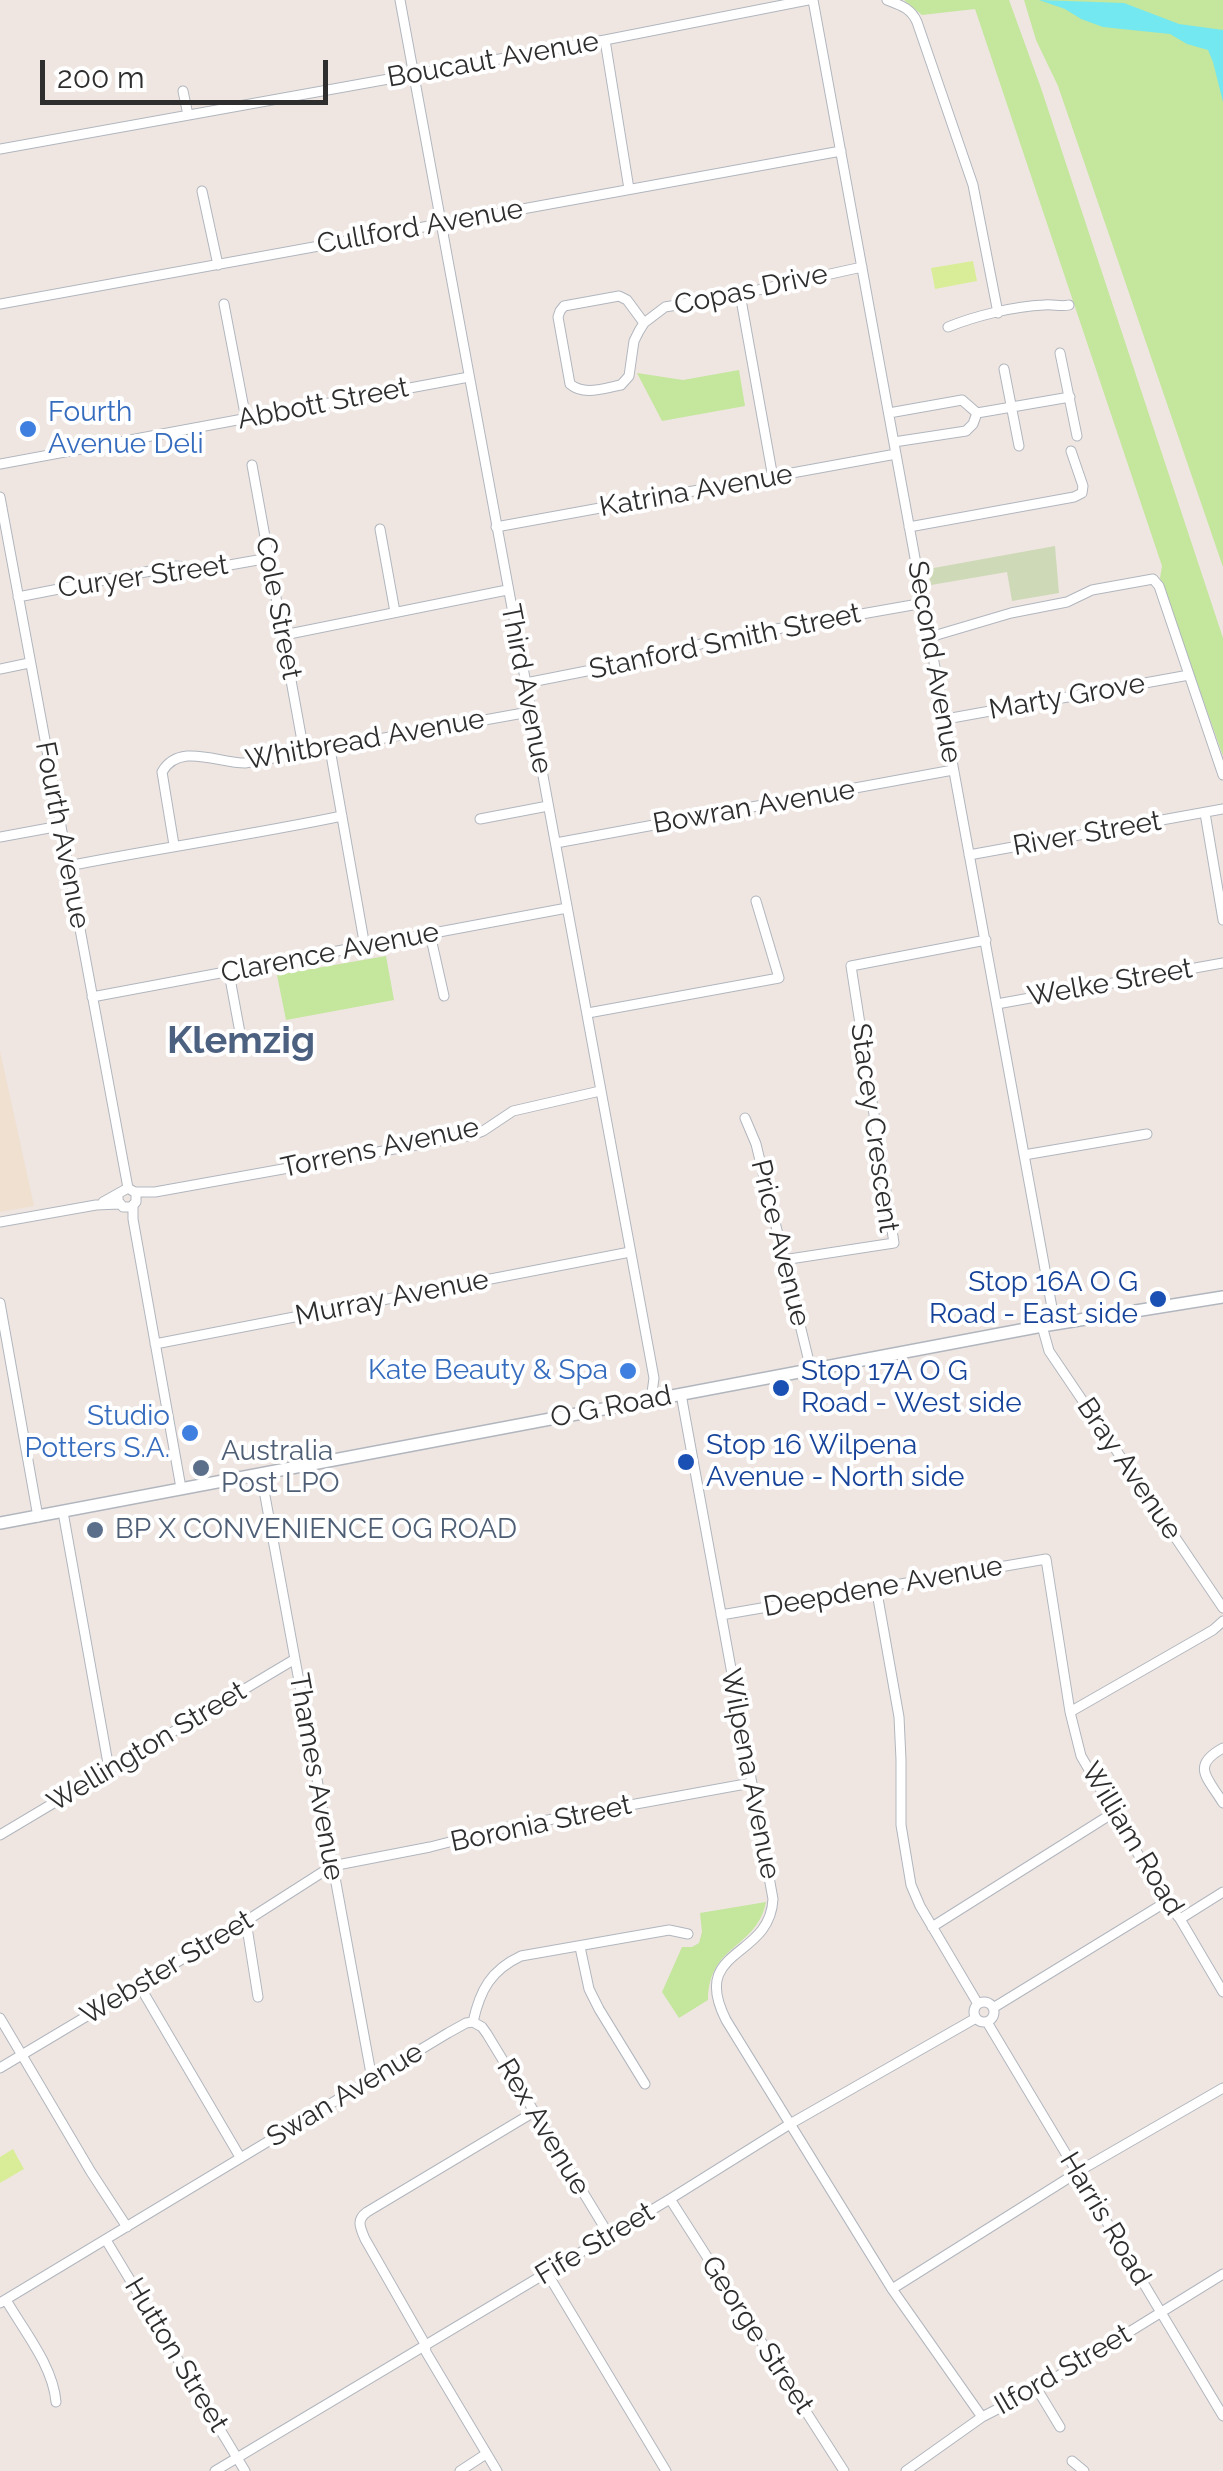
<!DOCTYPE html>
<html>
<head>
<meta charset="utf-8">
<style>
	body { margin:0 }
	#map { position:relative; width:1223px; height:2471px; overflow:hidden; background:#efe6e1; font-family:Raleway,sans-serif }
	canvas { display:block }
	.scale { position:absolute; left:40px; top:60px; width:288px; height:45px; box-sizing:border-box; border:5px solid #2e2e2e; border-top:0; padding-left:12px; font-size:30px; line-height:35px; white-space:nowrap; color:#2e2e2e; -webkit-text-stroke:8px #fff; paint-order:stroke }
</style>
</head>
<body>
<div id="map">
<canvas width="1223" height="2471"></canvas>
<div class="scale">200 m</div>
</div>
<script>
const ctx = document.querySelector('canvas').getContext('2d');
ctx.lineJoin = 'round';
function fill(path, color) { ctx.fillStyle = color; ctx.fill(path, 'evenodd'); }
function strokePath(path, color, width, dash) { ctx.strokeStyle = color; ctx.lineWidth = width; ctx.lineCap = dash ? 'butt' : 'round'; ctx.setLineDash(dash || []); ctx.stroke(path); }
function write(font, color, halo, rows, align = 'center') {
  ctx.font = font + ' Raleway,sans-serif'; ctx.lineWidth = 8; ctx.setLineDash([]); ctx.textBaseline = 'middle'; ctx.strokeStyle = halo; ctx.fillStyle = color; for (const [text, x, y, turn = 0] of rows) {
    ctx.save(); ctx.translate(x, y); ctx.rotate((+turn || 0) * Math.PI / 180); ctx.textAlign = isNaN(turn) ? turn : align; if (halo) ctx.strokeText(text, 0, 0); ctx.fillText(text, 0, 0); ctx.restore();
  }
}
const education = new Path2D(`
	M0,1051l34,155 -34,6z`);
const green = new Path2D(`
	M904,0h105l32,88 182,550v118l-63,-178 2,-12 -187,-557 -53,6z
	M1024,0h199v567l-165,-481 -22,-46z
	M739,370l6,36 -83,15 -25,-48 46,7z
	M386,956l8,44 -108,20 -9,-45z
	M766,1902c-10,48 -57,41 -58,98l-29,18 -17,-26 20,-45h10l7,-4 3,-11 -2,-19z`);
const cemetery = new Path2D(`
	M1055,546l4,47 -47,8 -5,-29 -76,13 -3,-16z`);
const pitch = new Path2D(`
	M973,261l4,20 -42,8 -4,-21z
	M13,2149l11,20 -24,14v-26z`);
const water = new Path2D(`
	M1039,0l85,3 55,21 44,6v72l-10,-40 -5,-12 -21,-6 -17,-10 -67,-7 -22,-8 -16,-10z`);
const minor = new Path2D(`
	M400,0l254,1378 -3,22
	M813,0l242,1324
	M887,0c13,5 24,8 30,22l56,163 25,128
	M605,40l24,149
	M183,91l5,24
	M0,149l605,-109 203,-40
	M202,191l16,74
	M740,294l33,184
	M0,304l841,-153
	M224,304l22,115
	M644,323l-17,-23 -8,-4 -55,10 -4,5 -2,6 12,67c14,12 34,4 51,1l8,-9 5,-35 5,-10 5,-8 21,-16 75,-13 122,-27
	M948,327c27,-11 67,-21 96,-22 10,-1 16,2 25,0
	M1060,353l17,83
	M1004,369l15,77
	M889,413l73,-13 15,13
	M894,442l72,-11 7,-7 4,-11 93,-16
	M0,464l469,-87
	M252,465l52,287
	M0,497l128,691
	M496,527l400,-73
	M909,527l165,-30 8,-4 1,-7 -12,-35
	M380,529l15,83
	M18,597l158,-31 31,3 62,-11
	M284,635l223,-45
	M930,637l81,-24 56,-11 25,-12 61,-11 6,7 64,189
	M0,669l29,-6
	M526,683l131,-26 57,-17 210,-37
	M946,719l243,-44
	M330,749l35,198
	M1205,813l18,107
	M480,819l68,-13
	M0,837l60,-11
	M556,843l397,-73
	M174,845l-12,-73c17,-30 56,-9 83,-9l284,-51
	M969,855l254,-46
	M68,866c91,-18 183,-31 274,-50
	M430,934l14,62
	M229,973l12,65
	M92,997l475,-89
	M997,1004l226,-41
	M588,1013l191,-35 -23,-77
	M745,1118l11,26 55,226
	M1024,1155l123,-21
	M136,1192h19l317,-57 11,-4 30,-20 87,-20
	M103,1202l25,-14 8,5v9l-5,5h-8l-5,-6v-7
	M133,1206v13l48,269
	M0,1222l96,-17 23,-1
	M783,1260l111,-17 -43,-277 135,-26
	M0,1303l38,214
	M1042,1326l7,25 174,257
	M155,1344l475,-92
	M681,1394l92,505c-3,61 -84,48 -47,121l166,269 90,128
	M261,1474l111,605
	M63,1512l46,257
	M876,1587l23,130 2,43v65l10,60 9,21 58,98
	M721,1615l325,-56 24,153 11,44 85,146 14,17 43,73
	M1070,1712l143,-82 10,-9
	M1223,1748c-33,18 -15,30 0,55
	M0,1835l295,-176
	M1180,1919l43,-27
	M246,1921l12,76
	M932,1927l181,-114
	M580,1947l9,42 10,20 46,75
	M139,1985l101,172
	M974 2012a10 10 0 1 1 20 0a10 10 0 1 1-20 0Z
	M993,2008l173,-106
	M0,2018l91,154 36,55
	M473,2022l9,5 5,7 122,201
	M987,2022l236,394
	M0,2068l246,-147 86,-55 98,-19 74,-19 247,-45
	M670,2199l174,272
	M106,2240l139,231
	M547,2273l119,198
	M892,2289l194,-122 137,-79
	M6,2300c18,31 47,66 50,102
	M0,2303l448,-270 18,-10 7,-1c7,-32 18,-52 48,-66l148,-26 19,4
	M1037,2389l23,38
	M1072,2461l12,10
	M215,2471l455,-272 120,-75 186,-106
	M460,2471l26,-17
	M497,2471l-71,-119 -1,-8 -60,-105c-5,-12 -9,-19 2,-27l167,-100
	M906,2471l76,-54 55,-28 186,-115`);
const secondary = new Path2D(`
	M0,1523l1042,-197 181,-29`);
const markers = [
	[28,429,10,"#3f7fe0"],
	[1158,1299,10,"#1a4fb4"],
	[628,1371,10,"#3f7fe0"],
	[781,1388,10,"#1a4fb4"],
	[190,1433,10,"#3f7fe0"],
	[686,1462,10,"#1a4fb4"],
	[201,1468,10,"#5c6f8a"],
	[95,1530,10,"#5c6f8a"]
];
const streetNames = [
	["Boucaut Avenue",493,60,-10],
	["Cullford Avenue",420,227,-10],
	["Copas Drive",751,290,-12],
	["Abbott Street",323,404,-11],
	["Katrina Avenue",696,491,-10],
	["Curyer Street",143,577,-8],
	["Cole Street",278,608,79],
	["Stanford Smith Street",725,642,-12],
	["Second Avenue",934,662,80],
	["Third Avenue",526,689,79],
	["Marty Grove",1067,697,-10],
	["Whitbread Avenue",365,740,-10],
	["Bowran Avenue",754,807,-10],
	["River Street",1087,834,-10],
	["Fourth Avenue",62,835,79],
	["Clarence Avenue",330,953,-11],
	["Welke Street",1110,983,-10],
	["Stacey Crescent",874,1128,82],
	["Torrens Avenue",380,1148,-12],
	["Price Avenue",780,1243,76],
	["Murray Avenue",392,1298,-11],
	["O G Road",611,1407,-11],
	["Bray Avenue",1129,1469,56],
	["Deepdene Avenue",883,1587,-10],
	["Wellington Street",147,1747,-31],
	["Wilpena Avenue",750,1774,79],
	["Thames Avenue",316,1777,80],
	["Boronia Street",541,1824,-12],
	["William Road",1132,1839,59],
	["Webster Street",167,1968,-31],
	["Swan Avenue",345,2095,-31],
	["Rex Avenue",543,2127,59],
	["Harris Road",1105,2219,59],
	["Fife Street",595,2244,-31],
	["George Street",757,2335,57],
	["Hutton Street",176,2355,59],
	["Ilford Street",1063,2370,-30]
];
const shopNames = [
	["Fourth",48,413,"left"],
	["Avenue Deli",48,445,"left"],
	["Kate Beauty & Spa",608,1371],
	["Studio",170,1417],
	["Potters S.A.",170,1449]
];
const transitNames = [
	["Stop 16A O G",1138,1283,"right"],
	["Road - East side",1138,1315,"right"],
	["Stop 17A O G",801,1372],
	["Road - West side",801,1404],
	["Stop 16 Wilpena",706,1446],
	["Avenue - North side",706,1478]
];
const serviceNames = [
	["Australia",221,1452],
	["Post LPO",221,1484],
	["BP X CONVENIENCE OG ROAD",115,1530]
];
const districtNames = [
	["Klemzig",241,1042]
];
fill(education, '#f0e0d0');
fill(green, '#c4e69d');
fill(cemetery, '#ced9b7');
fill(pitch, '#d9ed99');
fill(water, '#73e8f1');
strokePath(minor, '#b1b6be', 11);
strokePath(secondary, '#b1b6be', 14);
strokePath(minor, '#fff', 9);
strokePath(secondary, '#fff', 11);
for (const [x, y, r, color] of markers) { const dot = new Path2D(); dot.arc(x, y, r, 0, 2 * Math.PI); ctx.fillStyle = color; ctx.fill(dot); strokePath(dot, '#fff', 4); }
write('28px', '#2e2e2e', '#fff', streetNames);
write('28px', '#366cbe', '#fff', shopNames, 'right');
write('28px', '#164399', '#fff', transitNames, 'left');
write('28px', '#4e5e75', '#fff', serviceNames, 'left');
write('bold 38px', '#4c6080', '#fff', districtNames);
</script>
</body>
</html>
